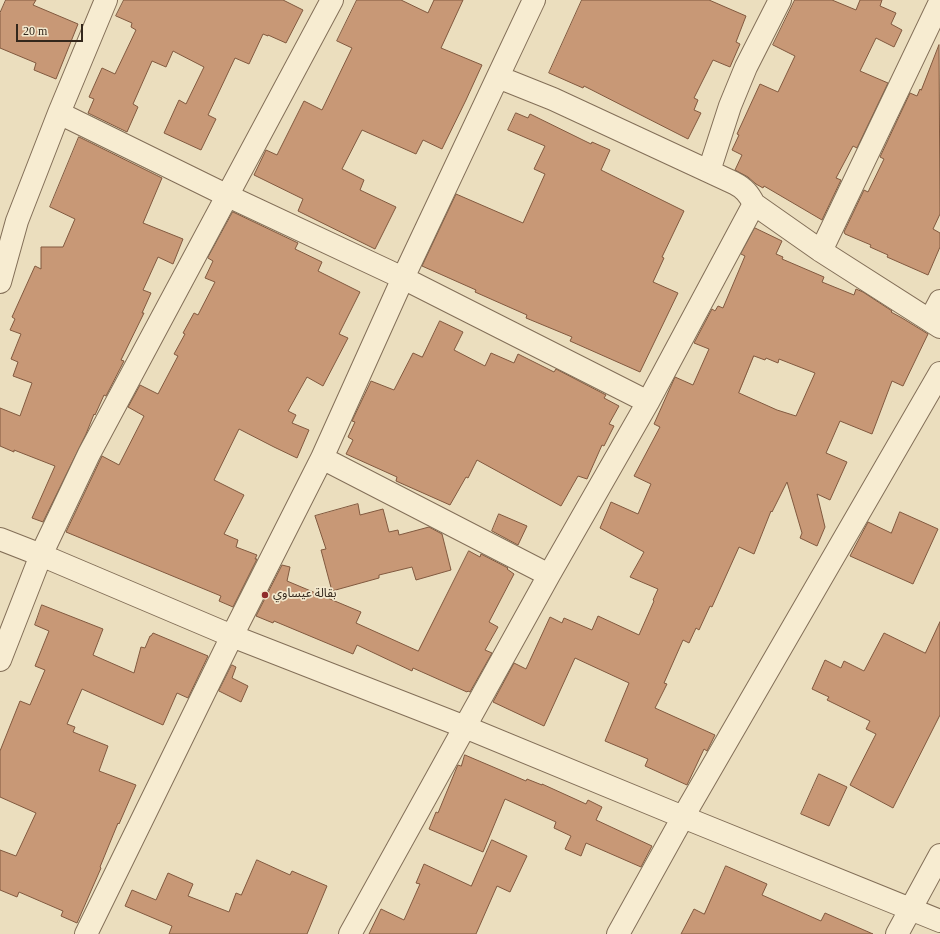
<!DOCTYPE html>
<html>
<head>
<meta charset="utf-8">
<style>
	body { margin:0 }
	#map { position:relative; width:940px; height:934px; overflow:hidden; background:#ebdebe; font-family:Georgia,serif }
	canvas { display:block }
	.scale { position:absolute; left:16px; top:24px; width:67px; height:18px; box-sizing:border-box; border:2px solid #33271c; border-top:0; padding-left:5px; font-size:12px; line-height:14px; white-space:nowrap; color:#33271c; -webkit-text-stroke:3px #f3e8cd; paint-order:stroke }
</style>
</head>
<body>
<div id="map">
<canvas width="940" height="934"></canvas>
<div class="scale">20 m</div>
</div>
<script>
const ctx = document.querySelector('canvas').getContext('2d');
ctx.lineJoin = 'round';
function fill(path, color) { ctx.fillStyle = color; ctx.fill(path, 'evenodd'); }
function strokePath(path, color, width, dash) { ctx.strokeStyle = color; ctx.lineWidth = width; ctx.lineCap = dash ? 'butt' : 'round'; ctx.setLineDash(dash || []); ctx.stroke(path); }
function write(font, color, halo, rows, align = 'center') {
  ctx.font = font + ' Georgia,"Noto Sans Arabic",serif'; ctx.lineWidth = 3.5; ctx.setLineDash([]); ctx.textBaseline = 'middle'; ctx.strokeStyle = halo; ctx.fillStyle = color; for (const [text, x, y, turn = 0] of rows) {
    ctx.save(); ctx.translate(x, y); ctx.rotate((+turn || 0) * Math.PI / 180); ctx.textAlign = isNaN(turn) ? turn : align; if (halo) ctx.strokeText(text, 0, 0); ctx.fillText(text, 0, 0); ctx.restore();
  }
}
const building = new Path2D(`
	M6,0h30l-3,5 45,19 -22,55 -22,-9 2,-7 -36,-15v-35z
	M124,0h159l20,10 -17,33 -18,-8v1l-5,-2 -14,30 -14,-6 -27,57 8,4 -15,31 -37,-17 15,-33 7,4 18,-37 -31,-16 -7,16 -14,-6 -19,43 5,3 -11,25 -39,-19 6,-14 -5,-2 13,-29 13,6 21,-44 -5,-3 1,-4 -16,-7z
	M357,0h44l27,13 6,-13h29l-22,48 41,17 -16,35 -24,49 -19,-9 -7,14 -54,-24 -20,39 22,11 -4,10 36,17 -21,42 -77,-38 5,-12 -49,-24 12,-25 11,5 27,-54 18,9 30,-62 -15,-7z
	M582,0h127l37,16 -10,26 4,2 -10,23 -17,-7 -19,38 4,2 -4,10 7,3 -13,26 -104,-53 -1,2 -34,-15z
	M795,0h37l24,10 4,-10h22l-2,6 16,7 -5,11 11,6 -8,17 -18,-9 -16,33 28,12 -31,65 -4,-2 -17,32 5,2 -19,40 -58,-34 -1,2 -7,-4 -8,-7 -13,-7 7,-15 -10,-5 7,-15 -2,-1 23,-50 18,8 17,-36 -22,-11z
	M939,45l1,169 -7,15 7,4v14l-12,28 -41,-18 1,-2 -18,-8 1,-2 -26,-11 -1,-2 20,-42 4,2 16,-33 -4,-2 30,-64 7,3 3,-7 1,1z
	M516,113l12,5 2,-4 61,30 1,-2 18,8 -9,20 83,41 -22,46 2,1 -11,24 25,11 -38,79 -70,-31 2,-4 -46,-19 1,-3 -52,-23 1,-2 -54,-24 34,-72 67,29 22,-49 -11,-5 11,-23 -37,-16z
	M79,137l83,41 -19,45 40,16 -10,25 -15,-7 -15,33 8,3 -9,20h2l-23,47 3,1 -18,35 -2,-1 -9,20 -1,-1 -8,20 -43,88 -11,-4 23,-52 -41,-16v2l-14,-6v-38l20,8 12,-33 -19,-7 5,-14 -7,-3 10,-25 -11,-4 5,-11 -3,-2 23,-51 6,3v-22h22l12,-28 -25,-12z
	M233,212l65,31 -3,6 27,13 -4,9 42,21 -21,42 9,4 -25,48 -16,-9 -19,34 8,4 -4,8 17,7 -12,28 -23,-11 -35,-18 -25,51 30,15 -20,39 14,6 -2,7 21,8 -2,4h2l-24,48 -14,-6 2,-5 -155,-64 36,-76 17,9 25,-49 -16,-9 12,-22 18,9 20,-38 -4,-2 11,-20 -2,-1 11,-20 4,2 17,-33 -10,-4 8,-17 -5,-3z
	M755,228l27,13 -6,13 7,3 -1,2 42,18 -2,5 32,13 2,-6 7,3 29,19 -1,1 11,6 26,16 -25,52 -11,-5 -20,53 -32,-13 -14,32 21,9 -17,38 -13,-6 8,33 -8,19 -17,-8 2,-5 -15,-51 -15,30 -1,-1 -17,43 -15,-7 -27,60 -2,-1 -11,24 -3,-2 -7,15 -6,-3 -19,43 3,1 -12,24 60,27 -8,16 -3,-2 -17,36 -42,-19 3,-7 -43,-18 24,-58 -54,-25 -31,68 -51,-24 21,-39 12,6 24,-52 12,6 2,-5 28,12 6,-14 41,19 15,-34 -1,-1 5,-11 -28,-12 14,-25 -44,-24 11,-26 27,12 13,-30 -17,-8 26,-49 -6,-3 21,-47 18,8 16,-36 -15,-6 18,-34 3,2 3,-5 5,2 22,-52 -4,-2zM754,356l11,4 1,-2 12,5 1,-4 36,14 -19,43 -19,-6 -38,-17z
	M440,321l23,11 -9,18 31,16 6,-13 23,10 4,-9 36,18 2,-3 50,26 -2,3 15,8 -10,18 5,2 -10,20 -2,-1 -15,34 -9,-3 -17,30 -84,-46 -9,18 -2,-1 -16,28 -54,-24 1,-4 -51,-23 7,-14 -5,-3 7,-15 -3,-1 19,-40 23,9 19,-37 9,4z
	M358,504l2,11 23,-6 6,23 9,-2 1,5 30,-8 13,7 9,36 -35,10 -4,-13 -33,8v3l-47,13 -11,-41 5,-1 -11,-33z
	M900,512l38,17 -25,55 -63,-28 18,-34 23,11z
	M499,514l28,12 -9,19 -26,-14z
	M469,551l11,6 1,-3 27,14 -1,1 7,5 -25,48 9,5 -13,23 7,3 -22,39 -2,-1 -1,1 -54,-24 -1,3 -55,-26 -4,9 -79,-33 -1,2 -17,-7 26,-51 8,2 -3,14 74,31 -5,11 62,28z
	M42,605l61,24 -10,26 41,18 7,-26 4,1 5,-12h1l2,-3 55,23 -20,42 -11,-5 -14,32 -81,-36 -15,35 8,3 -2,5 35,14 -9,25 37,14 -17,39 -1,-1 -18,44 1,1 -24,55 -16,-7 2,-5 -44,-19 -2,5 -17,-7v-40l16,6 20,-43 -36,-16v-46l20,-50 10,4 15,-35 -10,-4 14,-35 -14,-6z
	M940,622v93l-47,93 -43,-23 26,-51 -10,-5 4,-8 -43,-21 2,-3 -17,-8 13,-29 16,8 3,-7 20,10 20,-38 41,20z
	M232,665l4,2 -4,11 16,8 -7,16 -22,-11z
	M465,755l61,26 1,-2 15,6v-1l44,20 2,-4 14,7 -6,13 56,26 -11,21 -55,-24 -5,13 -16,-7 6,-13 -17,-8 2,-6 -51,-23 -22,53 -54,-23 7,-17 2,1 19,-46 1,-2 3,1z
	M819,774l28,13 -18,39 -28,-12z
	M492,840l35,16 -17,36 -13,-6 -21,48h-107l12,-25 23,11 16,-36 -4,-1 8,-19 47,22z
	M257,860l33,15 2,-4 35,15 -20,48h-138l3,-8 -47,-20 7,-16 24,10 12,-27 25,11 -5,12 41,16 7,-19 5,2z
	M726,866l41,18 -5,11 59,26 4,-8 48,21h-192l13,-25 10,5z`);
const minor = new Path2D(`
	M498,77l55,22 181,84c10,5 15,11 20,21l67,47 119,76
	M59,113l169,83 175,82 245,124
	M709,171l21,-65 16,-39 34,-67
	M821,251l119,-249
	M0,282l17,-61 42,-108 47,-113
	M930,320l10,-19
	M322,458l227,117
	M0,539l41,16 191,81 233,91 218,90 257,104
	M0,660l41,-105 48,-101 243,-454
	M86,934l146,-298 90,-178 81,-180 131,-278
	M350,934l199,-359 99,-173 106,-198
	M618,934l65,-117 257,-444
	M897,934l43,-79`);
const markers = [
	[265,595,4,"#8f2b2b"]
];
const poiNames = [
	["بقالة عيساوي",273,595]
];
fill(building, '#c89876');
strokePath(building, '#81593f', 1);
strokePath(minor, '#836f58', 24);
strokePath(minor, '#f7ecd1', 22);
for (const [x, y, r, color] of markers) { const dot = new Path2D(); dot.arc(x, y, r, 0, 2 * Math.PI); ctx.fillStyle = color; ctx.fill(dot); strokePath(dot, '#f3e8cd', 1.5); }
write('12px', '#33271c', '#f3e8cd', poiNames, 'left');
</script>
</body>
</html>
